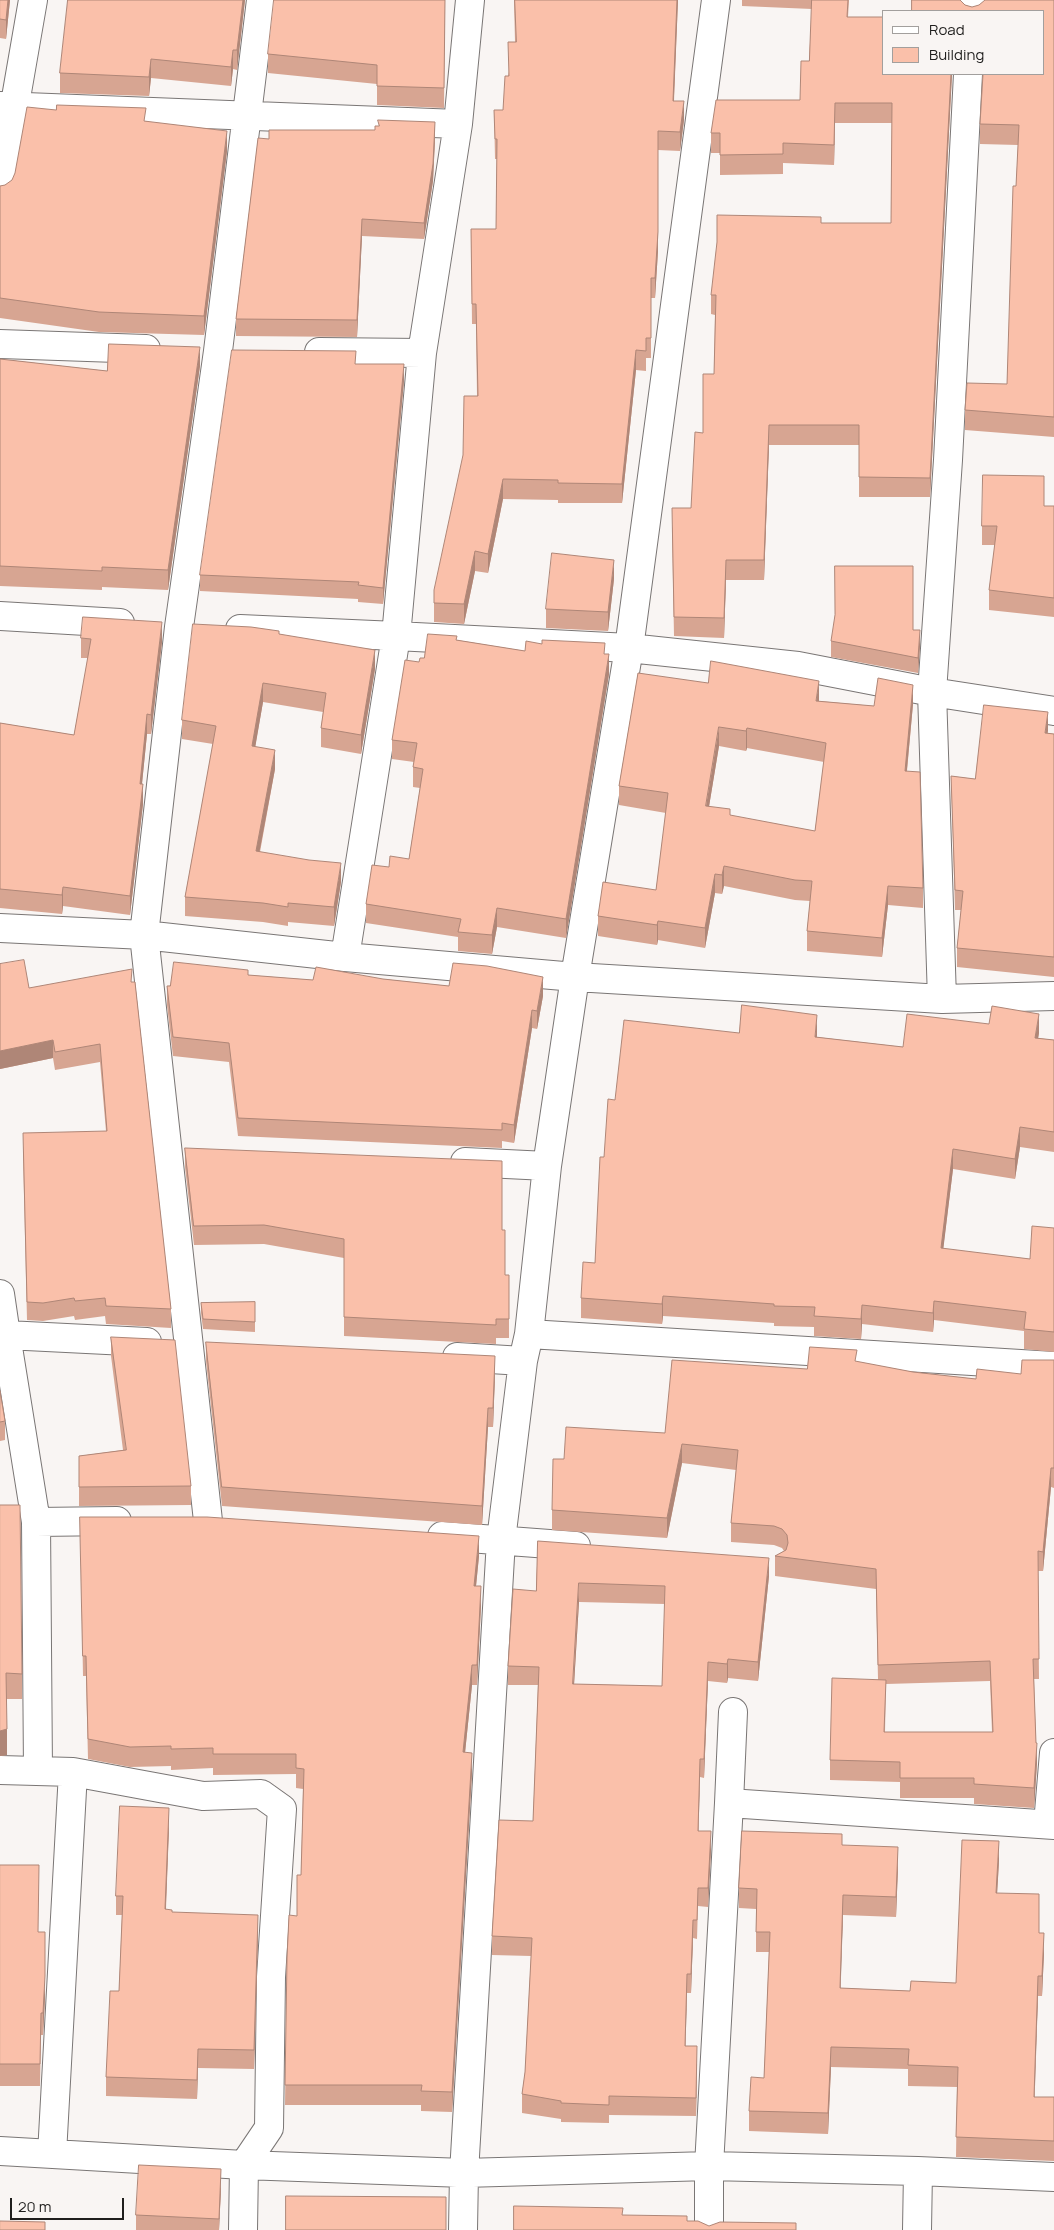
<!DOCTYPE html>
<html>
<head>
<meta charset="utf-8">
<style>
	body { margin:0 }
	#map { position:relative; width:1054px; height:2230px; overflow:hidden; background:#f9f5f3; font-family:Manrope,sans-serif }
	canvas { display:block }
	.legend { position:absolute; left:882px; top:10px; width:162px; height:65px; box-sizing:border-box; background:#f9f5f3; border:1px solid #a29f9d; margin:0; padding:6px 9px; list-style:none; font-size:15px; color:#1f1e1d }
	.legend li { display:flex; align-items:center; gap:10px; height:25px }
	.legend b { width:25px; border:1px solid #a29f9d }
	.scale { position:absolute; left:10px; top:2198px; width:114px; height:22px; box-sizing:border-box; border:2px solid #1f1e1d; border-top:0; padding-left:6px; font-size:15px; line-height:18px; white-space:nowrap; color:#1f1e1d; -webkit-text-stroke:4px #f9f5f3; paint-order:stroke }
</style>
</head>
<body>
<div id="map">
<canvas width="1054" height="2230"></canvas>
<ul class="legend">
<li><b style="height:6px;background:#fff"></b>Road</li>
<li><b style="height:14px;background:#fac0aa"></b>Building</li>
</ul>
<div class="scale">20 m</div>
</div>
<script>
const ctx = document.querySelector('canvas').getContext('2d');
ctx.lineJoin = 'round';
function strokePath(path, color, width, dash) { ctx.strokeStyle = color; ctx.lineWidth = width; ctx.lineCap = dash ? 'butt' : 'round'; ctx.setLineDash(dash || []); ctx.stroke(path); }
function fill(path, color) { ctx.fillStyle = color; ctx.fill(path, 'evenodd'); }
const minor = new Path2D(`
	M470,0l-12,124 -36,229 -26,283 233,12 169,18 134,26 122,19
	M972,11v-11
	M0,106l458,18
	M0,190l33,-190
	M0,344l146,5
	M319,352l103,1
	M0,616l120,7
	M240,629l156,7 -51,321
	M0,928l144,7 201,22 230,20 367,22 112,-3
	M942,999l-10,-307 16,-232 20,-386
	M465,1162l82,4
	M0,1294l6,41 141,7
	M529,1334l525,32
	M6,1335l30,187 2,249
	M457,1357l66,4
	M208,1521l-64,-586 35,-308 39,-276 43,-351
	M36,1522l81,-1
	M442,1536l134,10
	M733,1712l-4,91 325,22
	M0,1770l73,2 130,24 58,-2 21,15 -11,168 -2,151 -25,37 -1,65
	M1048,1824l6,-71
	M0,2151l244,14 220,8 245,-7 209,5 136,6
	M52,2154l21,-382
	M463,2230l1,-57 37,-633 22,-179 6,-27 18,-168 28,-189 54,-329 87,-648
	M709,2230v-64l20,-363
	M917,2230l1,-59`);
const wall = new Path2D(`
	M0,0h10l-4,39 -6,-1z
	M68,0h177l-8,70 -4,-1 -2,17 -80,-8 -2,18 -89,-3v-20z
	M445,0l-1,108 -67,-3v-21l-109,-11v-19z
	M514,0h164l-4,101 10,19 -4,31 -22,-1v101l-3,47h-4v60h-5v13l-10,-1 -14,133h-64v-3l-55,-1 -15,74 -13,-2 -11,53 -30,-2v-19l43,-207 -1,-72h-4l-1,-95h25l1,-70h-2l-1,-49h9l5,-34 7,-34z
	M742,0h107l-1,17 35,57h69l-22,423h-71v-52h-90l-5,135h-38l-2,58 -50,-2 -2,-108 19,-20 12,-75 11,-59 1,-59 -4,-1v-19l110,-72h70l1,-100h-57l-1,42 -51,-2v11l-63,1v-22h-9v-20l89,-33 9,-39 3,-52 -70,-3z
	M1054,0v437l-89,-7v-20l42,-26 11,-239 -38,-1v-20l63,-113h-131l53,-6 7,2z
	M146,121l81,30 -23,184 -105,-3 -99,-14v-132l5,-1z
	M269,139h166l-2,42 -9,58 -62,-3 -5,101 -121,-1v-17z
	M0,359l107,12 93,-5 -32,224 -66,-3v3l-102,-4z
	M356,364l48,17 -21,223 -25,-2v-3l-158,-8v-16z
	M1044,476v30h10v111l-65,-7v-20l6,-45h-13v-19z
	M614,579l-6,52 -62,-3v-19z
	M279,634l96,35 -14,85 -40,-7v-19l2,-16 -60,-10 -8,45 20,22 -15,83 81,30 -7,44 -46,-4v4l-25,-4 -78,-6v-19l28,-153 -31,-5v-19z
	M81,638l81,4 -11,92h-4l-5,50 1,20 -13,111 -67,-9 -1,8 -62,-6v-185l74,12 14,-77h-7z
	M457,640l68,11 80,3 4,20 -43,264 -69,-11 -5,27 -34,-3v-14l-92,-14v-19l23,-37 20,-8 11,-71 -7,-1v-20l1,-5 -22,-3v-19l27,-78z
	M831,641l89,5 -2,27 -87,-16z
	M638,673l181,28 55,5 39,-2 -6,67 16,117v20l-35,-3 -6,52 -75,-6v-20l3,-30 -15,-1 -71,-14 -2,8 -7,-1 -10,55 -47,-8 -1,5 -59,-9v-20l58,-26 10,-77 -47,-8v-19zM719,746l27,5 1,-3 77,14 -9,69 -85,-15 -21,-10z
	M1048,733l6,1v243l-97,-10v-19l4,-38h-6l-4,-134 24,3z
	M0,964l29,24 103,-6 39,327v19l-65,-4 -1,-8 -30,4 -1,-4 -31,5 -16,-1 -4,-168 83,-21 -6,-69 -45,8 -2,-12 -53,11z
	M248,975l65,5 70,-1 66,7 94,10 -6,33 -5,-1 -18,115 -12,-2v7l-264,-12 -9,-74 -56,-6 -6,-51v-19z
	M739,1033l78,2v2l86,10 136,-14 -1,5 16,2v112l-34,-5 -5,32 -62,-10 -10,80 87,10 24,-31v124l-30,-3v-18l-90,-11 -1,12 -71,-8 -1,15 -47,-3v-9l-40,-1v-3l-111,-7 -1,8 -81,-6v-20l14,-35 9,-106 11,-57z
	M185,1148l317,82 3,45h4v63h-13v6l-152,-8v-78l-80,-14 -70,1 -9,-78z
	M255,1302v30l-52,-3 -2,-16v-10z
	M111,1337l80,149v19l-112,1v-50l44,-6 -12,-94z
	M206,1342l289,33 -2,52h-5l-6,98 -260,-19 -16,-145z
	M1054,1360v128l-3,-1 -8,84h-5l1,108h-5l2,64 1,20 -3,45 -60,-4v-6h-74v-16l-70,-2v-20l48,-81 -2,-90 -101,-13v-20l9,-5 -2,-3 -8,-3 -43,-3v-19l5,-53 -54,-7 -15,75 -115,-8v-20l12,-51 101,-26 142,-64 50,-7 56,10 63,7 45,-5zM990,1681l2,51h-107l1,-48z
	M0,1391l5,30v19l-5,1z
	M0,1505l22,169v25h-16l1,56 -7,1z
	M80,1517l399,39 -3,30 5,20 -4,79h-5l-7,68 7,20 -20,339 -31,-1v-6h-136l2,-147 10,-42 4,-41 2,-86 -7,-1v-14l-83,1v-7l-42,2v-4l-41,1 -42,-8 -2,-83h-3z
	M538,1541l231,35 -11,105 -30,-3 -1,5 -19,-2 -4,97 -4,-1 -2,54 13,19 -3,57 -10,-1 -1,33 -4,-1 -2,55h-4l-2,53 12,19 -1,51 -87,-1v8l-48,-1v-3l-39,-6v-19l3,-22 6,-116 -39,-1v-19l41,-115 5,-136h-30v-19l28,-75zM579,1602l86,2 -3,82 -88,-2z
	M169,1827l-3,82 6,3 86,22 -4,135 -56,-1 -1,31 -91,-3v-19l13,-86 3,-76h-6v-19z
	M842,1845l56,22 -2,50 -53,-2 -3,73 70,3 46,-8 43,-122 -2,32 42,40 5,20 -2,43h-4l-4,101h20v64l-98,-4 1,-70 -49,-1v-17l-77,-2 -3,67 -79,-3v-20l15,-33 5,-126h-13v-43l-17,-1v-20z
	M0,1865l38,67 7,66 -2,37h-2l-1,51h-40z
	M221,2188l-2,42h-83v-15z`);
const shadedWall = new Path2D(`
	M8,0h2l-4,39v-19z
	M243,0h2l-8,70v-20z
	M677,0h1l-5,120v-19z
	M233,50v19l-2,17v-19z
	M151,59v19l-2,18v-19z
	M951,74h1l-22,423v-19z
	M684,101v19l-4,31v-19z
	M835,103v20l-1,42v-20z
	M435,122v17l-2,42 -9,58v-16z
	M227,131v20l-23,184v-19z
	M658,131v120l-3,47v-20z
	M362,219v17l-5,101v-17z
	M200,347v19l-32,224v-20z
	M636,350v20l-14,133v-19z
	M404,364v17l-21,223v-16z
	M769,425v20l-5,135v-20z
	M503,479v20l-15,74v-19z
	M475,551v20l-11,53v-20z
	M614,560v19l-6,52v-19z
	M726,560v20l-2,58v-20z
	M162,622v20l-11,92v-19z
	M920,630v16l-2,27v-15z
	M375,650v19l-14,85v-19z
	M609,654v20l-43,264v-19z
	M819,681v20h-3z
	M263,683v19l-11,64v-20z
	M913,685v19l-8,86v-19z
	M1048,712v19l-3,21v-19z
	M147,714v20l-7,69v-19z
	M719,727v19l-13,79v-19z
	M747,728v20l-1,3v-20z
	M275,750v19l-19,101v-19z
	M143,784v20l-13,111v-19z
	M341,863v19l-7,44v-19z
	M724,866v20l-2,8v-19z
	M715,874v19l-10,55v-20z
	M888,886v19l-6,52v-19z
	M63,887v19l-1,8v-19z
	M497,908v19l-5,27v-19z
	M658,921v19l-1,5v-20z
	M543,977v19l-6,33v-18z
	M532,1010v18l-18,115v-18z
	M1039,1014v19l-4,24v-19z
	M817,1015v20l-2,21v-19z
	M53,1040v18l-53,11v-18z
	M1020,1127v20l-5,32v-20z
	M953,1149v20l-12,99v-20z
	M663,1296v20l-1,8v-20z
	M934,1301v19l-1,12v-19z
	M862,1305v19l-1,15v-20z
	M495,1356v19l-2,52v-19z
	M488,1408v19l-6,98v-19z
	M682,1444v19l-15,75v-20z
	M1051,1468v19l-8,84v-19z
	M479,1536v20l-5,50v-20z
	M769,1558v18l-11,105v-19z
	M579,1583v19l-6,100v-18z
	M481,1586v20l-4,79v-20z
	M728,1659v19l-1,5v-19z
	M708,1662v19l-4,97v-19z
	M472,1665v20l-9,87v-20z
	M7,1729v26l-7,1v-25z
	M1037,1743v20l-3,45v-20z
	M472,1753v20l-20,339v-20z
	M700,1759v18l-2,73v-19z
	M169,1808v19l-4,101v-19z
	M711,1831v19l-3,57v-19z
	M999,1841v20l-3,52v-20z
	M898,1847v20l-2,50v-20z
	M843,1895v20l-3,93v-20z
	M258,1915v19l-4,135v-19z
	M693,1920v18l-2,55v-19z
	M1044,1933v20l-2,43v-20z
	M687,1974v19l-2,71v-18z
	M45,1976v22l-2,37v-22z
	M1038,1976v20l-4,121v-20z
	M697,2046v19l-1,51v-18z
	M831,2047v20l-3,67v-21z
	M198,2049v19l-1,31v-19z
	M221,2169v19l-2,42v-11z`);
const building = new Path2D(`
	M0,0h8l-2,20 -6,-1z
	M68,0h175l-6,50h-4l-2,17 -80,-8 -2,18 -89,-4z
	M274,0h171l-1,88 -67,-2v-21l-109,-11z
	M515,0h162l-4,101h11l-4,31 -22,-1v101l-3,46h-4v60h-5v13l-10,-1 -14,134 -64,-1v-3l-55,-1 -15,75 -13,-3 -11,53 -30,-1v-13l29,-135 1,-59h14l-2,-92h-4l-1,-75h25l1,-90h-2l-1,-29h9l2,-34h4l-1,-34h8z
	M812,0h36l-1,17h36v57h68l-21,404 -71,-1v-52h-90l-5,135h-38l-2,58 -50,-1 -2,-109h19l4,-76 8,1v-59h11l2,-79h-5l6,-53v-27l104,2v6h70l1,-120h-57l-1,42 -51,-2v11l-63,1v-22h-9l5,-33h84l1,-39h8z
	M912,0h48l5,5 7,2 7,-2 6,-5h69v417l-89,-7 2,-27 40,1 6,-198h3l3,-61 -39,-1 3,-50h60v-63h-131z
	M57,105l89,3 -2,13 83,10 -23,185 -105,-4 -99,-14v-112l5,-1 7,-5 3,-7 12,-66 29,3z
	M378,120l57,2 -2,42 -9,59 -62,-4 -5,101 -121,-1 22,-181 11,1v-9h106v-4h4z
	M109,344l91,3 -32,223 -66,-3v4l-102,-5v-207l107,12z
	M232,350l124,1 -1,13h49l-21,224 -25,-3 1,-3 -159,-7z
	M983,475l61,1v30h10v92l-65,-8 8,-64h-15z
	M552,553l62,7 -6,52 -62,-3z
	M835,566h78v64h7l-2,28 -87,-17 4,-26z
	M83,617l79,5 -11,93 -4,-1 -7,70h3l-13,112 -67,-9 -1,8 -62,-6v-166l74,12 17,-96 -10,-1z
	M193,624l58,3 28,4v3l96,16 -14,85 -40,-7 5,-35 -63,-10 -11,63 23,4 -19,101 53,9 32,3 -7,44 -46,-4v4l-25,-4 -78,-6 31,-171 -34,-6z
	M428,634l29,2 -1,4 69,11 1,-10 16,3v-4l63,3 -1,11h5l-43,265 -69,-11 -5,27 -34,-3 3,-13 -95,-15 6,-39 17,2 1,-11 19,3 14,-90 -10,-2 4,-24 -25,-3 13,-80 14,2 1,-4h4z
	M711,661l108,20 -3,20 58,5 4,-28 35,7 -8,86 15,1 3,116 -35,-2 -6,52 -75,-7 5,-50 -17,-1 -71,-14 -2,9 -7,-1 -10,54 -47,-7 -1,4 -59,-9 5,-34 53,8 12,-97 -49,-7 19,-113 70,10zM719,727l27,4 1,-3 79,15 -11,88 -85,-16v-6l-24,-3z
	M984,705l64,7 -3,21 9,1v223l-97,-9 6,-57 -8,-1 -4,-114 24,3z
	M24,960l5,28 103,-19 -1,13h4l36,327 -65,-3 -1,-8 -30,3 -1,-3 -31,5 -16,-1 -4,-169 84,-2 -7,-87 -45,8 -2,-12 -53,11v-87z
	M174,962l74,8v5l65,5 3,-13 67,12 66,7 4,-23 34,3 56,11 -6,34 -5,-1 -18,115 -12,-2v7l-264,-12 -9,-75 -56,-6 -6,-51h3z
	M742,1005l75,10 -2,22 88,10 4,-33 82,10 3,-18 47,8 -4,24 19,2v92l-34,-5 -5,32 -62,-10 -12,99 89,11 2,-33 22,2v104l-30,-3 2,-17 -92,-11 -1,12 -71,-8 -1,14 -47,-3 1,-9 -41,-1v-2l-111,-8 -1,8 -81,-6 2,-36 12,1 5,-106h4l4,-58 7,1 9,-80 115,13z
	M185,1148l317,13v69h3v45h4v44h-13v6l-152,-8v-78l-80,-14 -70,1z
	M255,1302v20l-52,-3 -2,-16z
	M111,1337l64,3 16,146 -112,1v-31l47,-6z
	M206,1342l289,14 -2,52h-5l-6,98 -260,-19z
	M810,1347l47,3 -2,11 58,11 63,7 1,-10 44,5 1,-14h32v108h-3l-8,84 -5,-1 1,108h-6l3,84h1l-3,45 -60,-4v-6h-74v-16l-70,-2 2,-82 54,2 -2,52h109l-3,-71 -112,4 -2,-96 -101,-13 11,-6 2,-7 -1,-8 -5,-6 -8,-3 -43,-3 7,-73 -56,-6 -15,74 -115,-8 1,-51h11l2,-32 99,6 7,-73 135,9z
	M0,1391l5,30 -5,1z
	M0,1505h20l2,169 -16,-1 1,56 -7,2z
	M80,1517h127l272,19 -5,50h7l-4,79h-5l-9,87 9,1 -20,339 -31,-1 1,-6h-137l2,-127 2,-43 8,1v-41h4l3,-106 -8,-1v-14h-83v-6l-42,1v-3l-41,1 -42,-8 -2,-83h-3z
	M538,1541l231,17 -11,104 -30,-3 -1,5 -19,-2 -4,97h-4l-2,72h13l-3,57h-10l-1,32h-4l-2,54h-4l-2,72h12l-1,52 -87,-2v9l-48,-2v-2l-39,-7 3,-22 7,-134 -40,-2 7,-116 34,1 6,-154 -31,-1 5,-77 23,2zM579,1583l86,3 -3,100 -89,-2z
	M120,1806l49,2 -4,101 7,1v2l86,3 -4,135 -56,-1 -1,31 -91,-3 4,-86h9l4,-95h-7z
	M742,1831l100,3v11l56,2 -2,50 -53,-2 -3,93 70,3 1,-10 45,2 6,-143 37,1 -3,52 43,1v39h5l-2,43h-4l-4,121h20v44l-98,-4 2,-70 -50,-2 1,-16 -78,-2 -3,66 -79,-2 2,-34 13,1 6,-146h-14l1,-43 -18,-1z
	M0,1865h39l-1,67h7v44l-2,37h-2l-1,51h-40z
	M139,2165l82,4 -2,50 -83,-4z
	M286,2196l160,1v33h-160z
	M514,2206l109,2 -1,7 65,1v5h11l11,5 11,-4 76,1v7h-282z
	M0,2221l45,1v8h-45z`);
strokePath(minor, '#7a7675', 30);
strokePath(minor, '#fff', 28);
fill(wall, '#d7a592');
fill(shadedWall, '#af8677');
fill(building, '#fac0aa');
strokePath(building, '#af8677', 1);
</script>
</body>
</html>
